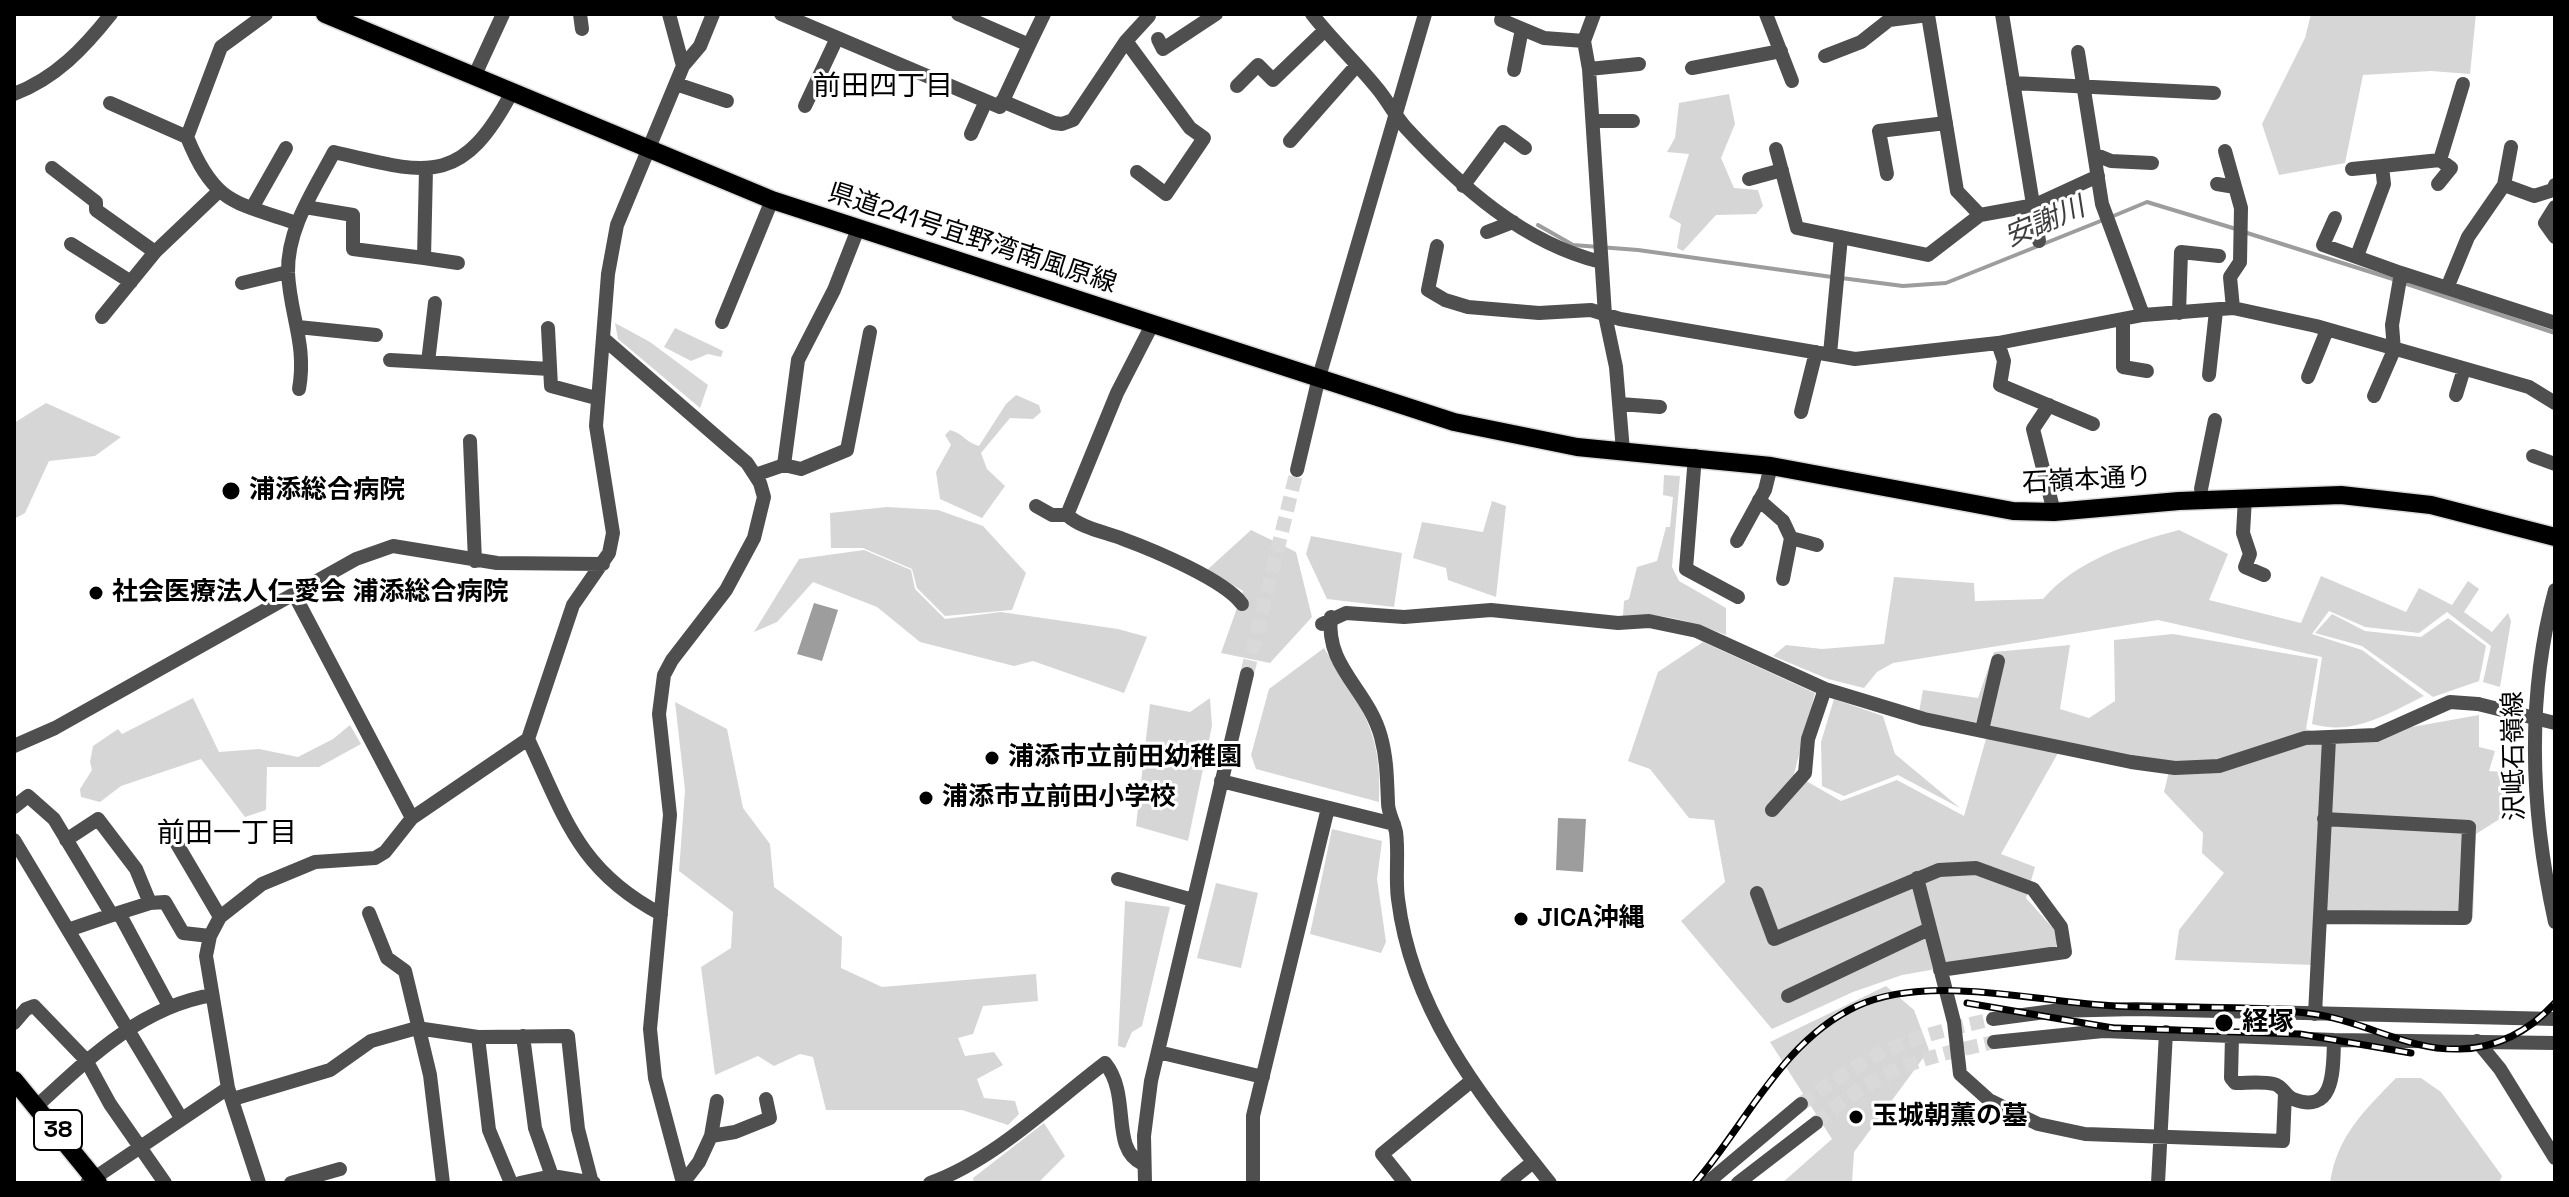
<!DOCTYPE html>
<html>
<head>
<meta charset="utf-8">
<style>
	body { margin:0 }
	#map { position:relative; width:2569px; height:1197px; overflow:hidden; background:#fff; font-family:"Space Grotesk",sans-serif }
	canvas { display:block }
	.frame { position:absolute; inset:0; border:16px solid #000; pointer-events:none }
</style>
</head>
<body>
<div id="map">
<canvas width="2569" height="1197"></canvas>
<div class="frame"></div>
</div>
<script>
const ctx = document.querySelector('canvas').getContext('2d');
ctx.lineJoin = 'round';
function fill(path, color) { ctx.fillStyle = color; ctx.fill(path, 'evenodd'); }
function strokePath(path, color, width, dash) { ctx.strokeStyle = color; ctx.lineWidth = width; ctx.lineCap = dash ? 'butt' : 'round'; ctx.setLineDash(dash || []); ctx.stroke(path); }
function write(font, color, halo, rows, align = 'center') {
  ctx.font = font + ' "Space Grotesk","Noto Sans JP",sans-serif'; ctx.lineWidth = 6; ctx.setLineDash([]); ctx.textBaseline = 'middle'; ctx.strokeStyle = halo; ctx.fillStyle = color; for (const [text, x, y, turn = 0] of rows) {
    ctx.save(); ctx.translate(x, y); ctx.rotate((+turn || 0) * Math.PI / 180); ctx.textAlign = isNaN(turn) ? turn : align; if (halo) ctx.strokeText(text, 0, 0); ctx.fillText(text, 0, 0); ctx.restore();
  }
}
const green = new Path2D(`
	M2311,14h165l-6,60 -39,-3 -68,4 -18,88 -66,12 -17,-51 43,-86z
	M1729,94l6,30 -14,34 13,30 24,2 5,16 -7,8 -40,1 -33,36 -6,-3 4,-24 -12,-7 20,-63 -22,-2 8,-14 4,-35z
	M615,323l35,19 58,43 -8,23 -82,-69z
	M675,328l48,23 -2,6 -13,-3 -17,7 -27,-14z
	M1016,395l23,10 2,7 -8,7 -23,-1 -29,35 6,16 18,17 -23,32 -42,-19 -4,-27 15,-27 -6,-10 5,-5c12,3 17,13 29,16l27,-42z
	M46,403l75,34 -26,19 -46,5 -24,52 -11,6v-96z
	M1664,475l16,1 -8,91 7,14 47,27v27c-35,-13 -66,-24 -103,-19l1,-15 5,-2 8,-32 20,-6 9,-34h4l3,-30 -10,-2z
	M1492,501l14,5 -10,91 -48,-17 -2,-12 -33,-10 9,-36 61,10z
	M887,507l51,3 45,16 43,47 -14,37 -67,6 -28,-28 -5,-19 -49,-21h-32l-1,-35z
	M1251,530l45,22 16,65 -42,46 -49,-10 22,-62 -36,-21z
	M2179,530l49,24 -19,46 92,23 20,-47 85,36 13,-24 33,17 16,-24 11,8 -15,23 28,20 16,-19 3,8 -11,66 -17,-5 8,-36 -44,-34 -28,21 -54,-6 -36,-16 -17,23 50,16 62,46c-37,18 -70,40 -112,28l10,-67 -164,-37 -265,43 -16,9 -13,16 -36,-9 -55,-23 13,-11 36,4 62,-5 10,-67 80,6 1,18 68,-2c34,-39 87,-56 136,-69z
	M1311,536l91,17 -8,54 -67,-8 -21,-45z
	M864,550l47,20 4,19 30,30 56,-7 117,17 29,8 -23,56 -91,-32 -19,5 -94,-24 -43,-35 -64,-25 -36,40 -23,10 45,-73z
	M2332,614l33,17 56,6 27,-19 38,28 -7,35 -46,16 -71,-51 -47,-13z
	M2173,634l145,25 -12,70 33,11 140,-25v32l16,4 -6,20 13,1 -1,46 -25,16 -3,84 -157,-6 -2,53 -139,-5 4,-30 45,-57 -22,-20 1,-20 -39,-41 5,-21 -111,-18 -57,101 34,13 -9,31 33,37 -3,13 -154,27 -49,17 -81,37 -91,-108 44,-39 -11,-62 -25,-2 -39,-49 -22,-8 30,-89 45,-30 112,51 -21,81 47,27 56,-21 67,36 26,-91 -71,-13 4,-22 55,8 16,-46 76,-7 -10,64 29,9 26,-17 -1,-61z
	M1324,648c36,58 59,82 55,154l-123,-33 -5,-14 18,-66z
	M193,698l26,54 40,-3 39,8 35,-18 17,-14 11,19 -42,23h-52l-1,43 -21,7 -44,-58 -80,27 -21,16 -19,-5 -1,-8 12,-19 -2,-8 3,-16 25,-17 4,5z
	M1210,698l2,28 -24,115 -52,-15 14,-122 40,8z
	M1834,699l49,17 12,38 65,54 -62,-33 -54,21 -22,-10 -1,-44z
	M675,702l52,27 16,79 27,36 4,43 68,50 -1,31 41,19 154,-13 2,27 -55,5 -10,28 -15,4 7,18 29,-4 9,13 -26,14 7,19 31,3 4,13 -11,11 -46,-15h-136l-13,-53 -13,-3 -26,12 -16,-10 -43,19 -14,-108 30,-19 2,-36 -54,-41 6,-81z
	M1332,829l50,12 -5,38 9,63 -5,11 -71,-19z
	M1216,883l42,10 -17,75 -44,-10z
	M1125,901l45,6 -28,119 -10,6 -7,16 -7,-2z
	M1886,986l28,24 15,40 -75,102 -2,31h-70l50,-44 -62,-97z
	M2396,1078h25l20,14 61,84 -3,7h-169c7,-47 34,-72 66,-105z
	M1044,1123l21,33 -27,27h-64l-1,-5z`);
const water = new Path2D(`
	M814,603l24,7 -16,51 -25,-7z
	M1558,818l28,1 -3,53 -27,-2z`);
const stream = new Path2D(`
	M2111,217l36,-15 89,27
	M1538,225l35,20 65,5 194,27
	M2244,232l152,48
	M1841,278l62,8 43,-3 157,-63
	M2404,283l151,50`);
const minorTunnel = new Path2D(`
	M1247,674l50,-204
	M1801,1104c73,-54 104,-66 192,-85
	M1816,1123c65,-55 97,-63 178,-81`);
const minor = new Path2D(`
	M266,14l-45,33 -34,90c27,66 46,65 109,86
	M580,14l2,15
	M669,14l14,52
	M781,14l219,93 29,-62 -71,-31
	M1312,14c20,26 45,49 65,74 11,13 18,28 29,40 54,58 117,115 195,134
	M1504,14l-3,6 43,18 40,3
	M1594,14l-10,27 5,28 16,246 11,52 7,84
	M1766,14l26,67
	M2002,14l37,227
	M1158,39l5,10 53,-35
	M1126,41l23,-25
	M1029,45l15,-31
	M2078,52l24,152 41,111
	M1825,56l36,-14 28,-22 39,-5 29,176 23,24
	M1692,68l89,-17
	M1589,69l50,-5
	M1514,70l8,-41
	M474,77l29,-63
	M2013,83l201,10
	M676,84l51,17
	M1237,86l21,-21 15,15 52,-50
	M14,94c42,-16 70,-46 97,-80
	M1002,101l52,22 8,1 11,-4 53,-79 64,87 14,10 -38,56 -29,-22
	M110,103l77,34
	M805,106l32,-68
	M1593,121h40
	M971,134l15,-33
	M1290,141l67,-76
	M1776,149l21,79 131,27 52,-40 55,-10 63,-29
	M2225,151l16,57 -1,54 -10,15 3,31
	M2094,154l17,7 41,2
	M52,168l44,34v8l59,42
	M2352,169l30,-3
	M1887,174l-8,-43 67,-8
	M1749,179l33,-9
	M2217,184l18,3
	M2438,184l13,-16 -11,-8
	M2504,185l7,-38
	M1463,186l40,-54 22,16
	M305,207l48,8v34l71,9 2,-89
	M2555,207l-10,16 10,14
	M252,208l34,-60
	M2335,218l-12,27 78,28
	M1487,232l26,-10
	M71,244l60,38
	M1437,246l-9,44 17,10 23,7 71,6 52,-3 29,9 235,40 143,-16 145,-28 90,-7 83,18 213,61 26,16
	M2357,256l27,-72 -2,-18 58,-6 23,-76
	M424,258l34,5
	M242,283l46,-11
	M2447,288l21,-51 36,-52 30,11 19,-6 2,-5
	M2179,313l2,-61 38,4
	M102,317l53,-65 63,-60
	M2123,320v47l24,4
	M722,322l50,-122
	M298,327l78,8
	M548,328l3,58 45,12
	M604,339l143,124 13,20 4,14 -10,41 -28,52 -54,70 -8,15 -5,39 11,101 -20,214 5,49 28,105
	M1998,343l6,18 -4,24 93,39
	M1830,354l11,-117
	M390,360l160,9
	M428,362l7,-59
	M2209,375l7,-64
	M2308,377l19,-47
	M299,389c8,-44 -9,-74 -11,-116 -1,-45 26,-83 46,-121 93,22 127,36 178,-60
	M2456,395l8,-26
	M2374,396l20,-46 -2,-25 9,-52 154,50
	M1620,404l40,3
	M2049,405l-16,24 21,83
	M1801,412l15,-60
	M470,441l5,120
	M1695,456l-9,113 52,28
	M2533,456l22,8
	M784,465l14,-105 36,-70 24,-61
	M1297,470l22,-93 106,-363
	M755,475l29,-10 17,4 46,-19 23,-118
	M2201,489l14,-69
	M2245,498l-2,35 7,21 -5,13 19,8
	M1759,500l24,21 8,17 26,7
	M1036,506l16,9h15c14,13 38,17 56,24 30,11 102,41 119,65
	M1067,515l50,-122 35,-68
	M1737,541l28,-51 6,-24
	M1783,579l8,-41
	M2555,590c-29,108 -24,223 0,332
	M294,594l118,224
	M1331,617c-6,50 37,72 50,120 6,22 6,43 7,66 0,10 6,19 8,29 3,21 -1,45 2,67 14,114 83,197 152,284
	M1322,624l24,-11 58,4 87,-7 127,13 31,-2 48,10 128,58 99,30 207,43 44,6 44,-2 86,-28 71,-3 74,-33 28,2
	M1982,730l16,-69
	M528,739c37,79 51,132 133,175
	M14,746l41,-18 301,-169 37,-13 104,17 106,1
	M1221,781l173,43
	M14,807l14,-11 26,23 58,96 38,-12
	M1772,810l33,-37 3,-34 17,-50
	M14,840l167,278
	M66,840l32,-21 38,50 14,34 15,-1 18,31 27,3
	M177,844l43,73
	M1917,878l37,144 6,52 29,26 49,24 47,10 198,7 2,-48
	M1118,879l75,21
	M1757,893l17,46 165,-69 37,-2 57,21 28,38 4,25 -125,18
	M119,913l50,93
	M369,913l18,45 18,13 25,104 13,108
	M2320,917l145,1 4,-91 -145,-8
	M68,930l44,-15
	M1788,996l141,-67
	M2315,1014l14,-275
	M1993,1019l60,-8 83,-2 419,10
	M14,1023l12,-14 8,-3 52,54 24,44 55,79
	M523,1036l12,92 17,48
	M2232,1036l-1,42 4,5c12,0 27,-2 39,1 9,2 11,12 19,15 43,17 40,-33 41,-59
	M478,1037l11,93 22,53
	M2477,1041l23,28 55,89
	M1994,1042l109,-11 231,9 221,3
	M1158,1052l105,25
	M233,1099l97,-29 41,-29 46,-13 61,9 90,-1 10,93 14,54
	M37,1106c52,-48 104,-99 175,-111
	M711,1136l6,-35
	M87,1183l141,-95
	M259,1183l-31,-95 -22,-132 4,-20 10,-19 42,-33 53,-22 60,-4 10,-6 27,-34 116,-79 45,-134 36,-52 4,-20 -17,-107 12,-152 9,-49 66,-159 17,-20 13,-32
	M291,1183l49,-14
	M520,1183l32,-7 42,7
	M683,1183l16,-21 12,-26 24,-4 35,-14 -4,-19
	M930,1183c64,-23 121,-79 175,-120 27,33 4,86 38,101
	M1145,1183l-1,-47 7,-55 96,-407
	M1253,1183v-67l75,-308
	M1405,1183l-23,-29 88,-72
	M1507,1183l26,-21
	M1707,1183l94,-79
	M1738,1183l78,-60
	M2158,1183l8,-151`);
const major = new Path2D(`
	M325,14l447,186 682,222 123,25 194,19 242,45 41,1 125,-11 162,-6 90,10 124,32
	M14,1080l84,103`);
const rail = new Path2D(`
	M1967,1003l146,25 187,6 111,19
	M1695,1183c52,-60 87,-142 162,-177 71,-33 180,-4 257,0 68,3 138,-2 206,9 47,8 91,36 140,34 38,-1 70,-19 95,-46`);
const minorBridge = new Path2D(`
	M2478,704l77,19`);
const markers = [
	[231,491,10,"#000"],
	[96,593,8,"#000"],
	[992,758,8,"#000"],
	[926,798,8,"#000"],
	[1521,919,8,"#000"],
	[2224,1023,10,"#000"],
	[1856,1117,8,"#000"]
];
const shields = [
	[58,1130,48]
];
const shieldNames = [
	["38",58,1130]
];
const streetNames = [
	["県道241号宜野湾南風原線",972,239,18],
	["石嶺本通り",2087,481,-3],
	["沢岻石嶺線",2515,756,-91]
];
const poiNames = [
	["浦添総合病院",249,491],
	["社会医療法人仁愛会 浦添総合病院",112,593],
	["浦添市立前田幼稚園",1008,758],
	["浦添市立前田小学校",942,798],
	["JICA沖縄",1537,919],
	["経塚",2242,1023],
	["玉城朝薫の墓",1872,1117]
];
const neighbourhoodNames = [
	["前田四丁目",883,87],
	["前田一丁目",227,834]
];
const waterNames = [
	["安謝川",2045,223,-23]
];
fill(green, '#d6d6d6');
fill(water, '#9d9d9d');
strokePath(stream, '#9d9d9d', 4);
strokePath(minorTunnel, '#d9d9d9', 14, [14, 7]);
strokePath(major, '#dbdbdb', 21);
strokePath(minor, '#4f4f4f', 14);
strokePath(major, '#000', 18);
strokePath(rail, '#000', 7);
strokePath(rail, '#fff', 4, [12]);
strokePath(minorBridge, '#4f4f4f', 14);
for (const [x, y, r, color] of markers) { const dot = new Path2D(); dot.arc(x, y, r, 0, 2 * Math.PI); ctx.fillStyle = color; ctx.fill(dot); strokePath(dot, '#fff', 3); }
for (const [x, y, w] of shields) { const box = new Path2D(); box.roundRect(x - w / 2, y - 20, w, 40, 6); ctx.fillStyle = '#fff'; ctx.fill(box); strokePath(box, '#000', 2); }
write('bold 24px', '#000', null, shieldNames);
write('26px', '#000', '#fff', streetNames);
write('bold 26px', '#000', '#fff', poiNames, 'left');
write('28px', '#000', '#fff', neighbourhoodNames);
write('italic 28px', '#3e3e3e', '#fff', waterNames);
</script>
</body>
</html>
